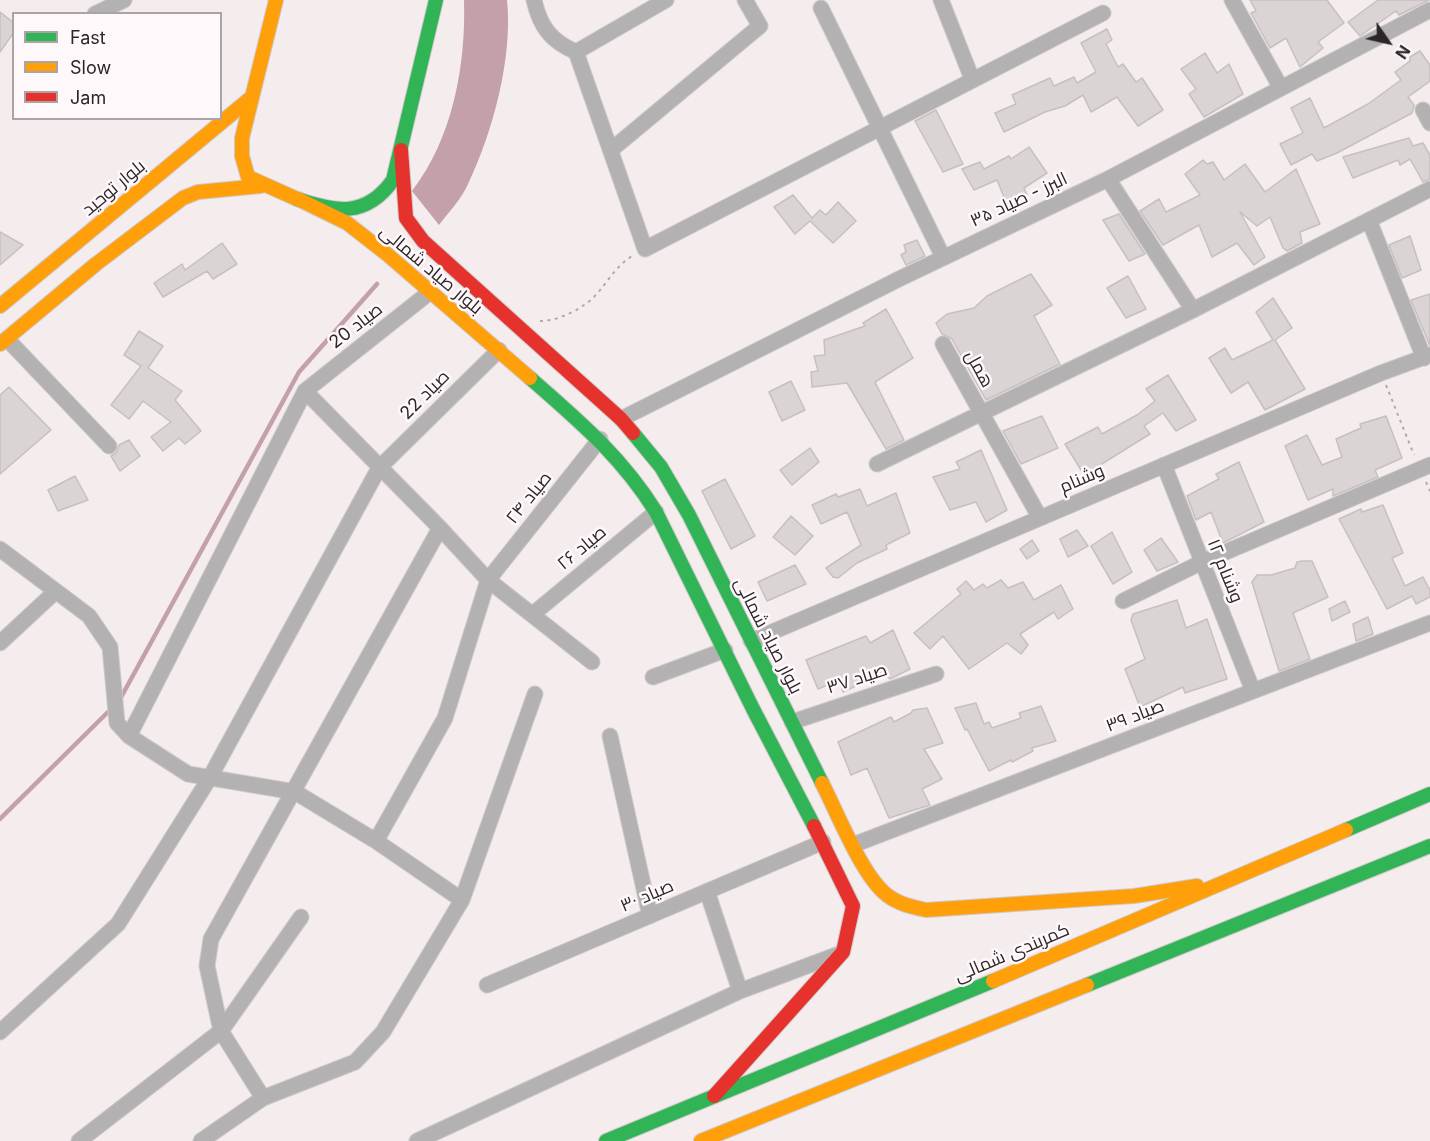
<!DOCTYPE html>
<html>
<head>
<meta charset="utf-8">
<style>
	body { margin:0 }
	#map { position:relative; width:1430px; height:1141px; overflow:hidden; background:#f4eced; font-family:Inter,sans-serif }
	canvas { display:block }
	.legend { position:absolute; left:12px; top:12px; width:210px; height:108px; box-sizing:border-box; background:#fef8fa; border:2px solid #aaa4a6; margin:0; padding:8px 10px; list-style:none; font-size:18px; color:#2b2627 }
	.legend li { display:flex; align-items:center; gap:12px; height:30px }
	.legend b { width:30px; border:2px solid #aaa4a6 }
	.north { position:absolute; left:1358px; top:12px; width:60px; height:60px; -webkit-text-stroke:4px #fef8fa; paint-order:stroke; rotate:124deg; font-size:16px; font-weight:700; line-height:24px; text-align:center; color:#2b2627 }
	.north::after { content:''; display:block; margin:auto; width:21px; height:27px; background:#2b2627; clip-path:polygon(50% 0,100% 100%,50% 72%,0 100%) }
</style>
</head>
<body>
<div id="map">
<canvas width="1430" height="1141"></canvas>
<ul class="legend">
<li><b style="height:8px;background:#30b455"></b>Fast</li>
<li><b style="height:8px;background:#ff9f0a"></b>Slow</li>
<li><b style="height:8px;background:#e5322d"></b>Jam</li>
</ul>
<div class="north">N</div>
</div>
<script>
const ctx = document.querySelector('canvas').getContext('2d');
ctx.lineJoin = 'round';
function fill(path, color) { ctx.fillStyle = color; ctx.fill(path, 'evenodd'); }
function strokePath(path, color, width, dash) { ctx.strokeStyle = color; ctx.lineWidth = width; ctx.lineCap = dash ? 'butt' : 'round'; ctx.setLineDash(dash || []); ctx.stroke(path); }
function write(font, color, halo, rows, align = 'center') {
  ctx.font = font + ' Inter,Cairo,sans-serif'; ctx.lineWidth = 5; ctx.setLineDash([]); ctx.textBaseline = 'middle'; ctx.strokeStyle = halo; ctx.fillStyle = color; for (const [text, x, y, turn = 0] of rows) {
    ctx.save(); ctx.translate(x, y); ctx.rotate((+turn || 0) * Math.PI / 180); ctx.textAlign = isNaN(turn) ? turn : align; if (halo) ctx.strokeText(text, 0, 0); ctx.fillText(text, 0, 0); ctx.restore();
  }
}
const water = new Path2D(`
	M464,0h43c6,57 -14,132 -39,184 -6,14 -19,28 -29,41l-27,-34c41,-53 54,-126 52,-191z`);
const stream = new Path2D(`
	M119,701l180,-329 78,-88
	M0,819l111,-110`);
const building = new Path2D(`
	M1250,0h77l17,23 -26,19 5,6 -23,19 -14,-29 -16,10 -19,-35 5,-2z
	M1378,0h51l-30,15 -3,-4 -36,25 -12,-14z
	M0,12l14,11v9l-14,20z
	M1107,29l5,11 -6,4 12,23 5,-3 13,18 6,-4 21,32 -25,16 -21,-29 -26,15 -8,-17 -18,11 -20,6 -41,20 -9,-19 21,-9 -4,-9 38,-17 4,8 20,-9 3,6 19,-11 -15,-29z
	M1420,51l10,14v16l-22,16 6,8 -2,8 -75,40 -20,8 -5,-7 -21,11 -11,-21 23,-11 -12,-25 19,-10 14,30 44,-24 33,-24 -6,-8 15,-11v-4z
	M1205,53l12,20 12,-9 14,30 -39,23 -15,-23 7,-5 -15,-20z
	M936,110l27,54 -20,8 -28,-51z
	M1409,138l4,8 10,-3 7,12v24l-7,3 -13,-23 -10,6 -2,-5 -45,18 -10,-21z
	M1029,147l18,26 -23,15 3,7 -21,7 -9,-22 -23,10 -12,-21 18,-7 4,7 25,-13 2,3z
	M1203,160l4,4 6,-2 11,18 21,-16 20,28 31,-23 24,55 -20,8 2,11 -15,8 -4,-3 -13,-31 -13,9 -17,-14 25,45 -11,8 -17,-22 -25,14 -13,-32 -36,20 -23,-34 19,-12 7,13 34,-17 -15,-21z
	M793,195l19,23 8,-8 6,5 12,-13 18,19 -23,22 -23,-22 -15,13 -21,-27z
	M1119,214l26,40 -16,7 -26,-41z
	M0,232l23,13 -23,20z
	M1410,236l11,34 -19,8 -13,-33z
	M917,240l8,16 -19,9 -5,-10 5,-3 -2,-7z
	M222,243l15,21 -24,15 -6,-8 -44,26 -9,-14 28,-19 3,6z
	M1031,274l21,31 -18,11 26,48 -74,36 -34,-61 -10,-5 -6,-11 11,-9 27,-6 13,-12z
	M1128,276l18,33 -20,9 -19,-30z
	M1430,294v52l-19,-46z
	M1273,298l19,30 -17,12 30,49 -40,21 -17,-28 -17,11 -22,-35 16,-10 7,12 41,-20 -17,-28z
	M886,309l27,49 -38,24 29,58 -18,9 -39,-66 -35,4 -1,-15 7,-1 -4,-15 11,-1 -1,-15 41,-14 -2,-3z
	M139,331l24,15 -15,22 34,23 -7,9 26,31 -16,13 -6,-6 -16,13 -12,-14 20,-15 -28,-21 -14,18 -18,-14 30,-39 -17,-11z
	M1168,375l28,45 -20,11 -13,-18 -19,13 6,8 -66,41 -19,-31 33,-17 4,7 35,-19 18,-14 -9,-12z
	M791,381l14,29 -23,11 -13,-29z
	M9,387l42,43 -51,44v-79z
	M1042,416l16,32 -37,16 -18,-33z
	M1386,416l16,42 -27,12 3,7 -45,19v-7l-25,11 -23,-54 22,-11 15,30 20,-8 -6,-18 25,-11 -1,-4z
	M129,440l11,16 -20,15 -9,-15 5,-3 3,-8z
	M810,448l9,14 -27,23 -12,-15z
	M981,450l26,60 -21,12 -10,-20 -26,8 -17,-33 27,-8 -4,-7z
	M1239,462l25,60 -41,21 -12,-31 -15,8 -9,-24 32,-17 -3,-5z
	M75,476l13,24 -30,11 -10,-21z
	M725,479l30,57 -24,13 -29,-58z
	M860,489l7,17 29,-13 14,40 -24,12 1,4 -30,14 -19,15 -5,-1 -7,-9 35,-23 -14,-33 -26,12 -9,-19 24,-11 2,3z
	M1383,505l20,48 -11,5 13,28 18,-9 7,13v7l-14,7 -4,-8 -25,13 -48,-90 22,-10 1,3z
	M791,516l22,20 -18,19 -22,-18z
	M1077,530l11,16 -20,11 -8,-18z
	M1112,532l20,40 -19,12 -22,-38z
	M1161,538l17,24 -21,9 -13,-21z
	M1032,540l7,11 -12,8 -7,-10z
	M1302,561h10l16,36 -35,16 17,46 -31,12 -27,-89 5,-7h14l24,-7 2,-6z
	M795,565l11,19 -39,17 -9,-19z
	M1001,580l7,8 15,-6 11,18 27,-15 12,24 -15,10 -4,-7 -34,22 8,11 -7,9 -14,-11 -38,26 -26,-33 -13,13 -16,-16 47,-39 -4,-5 9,-8 8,9 9,-6 4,4z
	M1177,600l9,28 21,-9 20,60 -42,14 -2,-6 -43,20 -15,-38 20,-10 -14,-39 2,-6z
	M1345,601l5,11 -18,9 -3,-12z
	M1368,617l5,17 -17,7 -3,-17z
	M893,630l17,39 -20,10 -7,-6 -40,19 -4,-12 -21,9 -12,-29 60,-24 4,7z
	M976,703l8,21 5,-2 3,6 29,-10 -2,-5 22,-7 15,35 -24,7 1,3 -21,11 -1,-2 -22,11 -22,-42 -2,1 -10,-22z
	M927,708l16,35 -19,6 18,30 -20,10 8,16 -41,13 -22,-50 -16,7 -13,-33 53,-25 3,5 17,-9 2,-3z`);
const path = new Path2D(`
	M540,321c16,1 42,-12 54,-24 14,-15 21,-30 38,-41
	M1386,385l28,70
	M1426,482l4,9`);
const street = new Path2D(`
	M534,0c6,27 17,41 42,52l90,-52
	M941,0l31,79
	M1232,0l49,88
	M821,8l122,249
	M95,14l29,-14
	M576,52l69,197 458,-236
	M1423,110l7,13
	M611,150l149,-124 -15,-26
	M1108,179l85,131
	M1369,220l55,138
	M7,339l102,107
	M943,344l97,174
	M305,391l135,137 48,52 104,82
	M621,419l280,-141 207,-99 322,-169
	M877,464l316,-154 237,-121
	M1164,465l89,226
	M0,549l89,67 21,31 7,76 12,13 59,38 107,18 81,49 86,59
	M1123,601l77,-38 230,-98
	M533,614l123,-102
	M751,641l630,-268 49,-18
	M0,643l56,-52
	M653,677l72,-27
	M792,722l144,-48
	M129,736l176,-345 125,-99
	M610,736l40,180
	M376,841l69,-123 43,-138 112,-141
	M853,845l577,-222
	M707,891l33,100
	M487,985l336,-143
	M0,1032l118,-108 91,-145 170,-311 120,-118
	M263,1098l-42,-67 -14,-65 4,-27 229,-411
	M79,1141l142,-110 80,-114
	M201,1141l62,-43 92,-36 28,-30 79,-132 73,-206
	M417,1141l323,-150 99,-37`);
const fast = new Path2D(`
	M297,199c39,13 69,19 96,-19l43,-180
	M530,378c49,43 91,78 126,134l97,197 61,117
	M633,433l28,34 28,48 133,268
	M1346,830l84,-36
	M1087,985l343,-139
	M606,1141l387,-160`);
const slow = new Path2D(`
	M276,0l-34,138v18l6,21 49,22
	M298,199l49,24 41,32 142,123
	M0,306l252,-209
	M0,344l96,-80 87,-66 15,-6 63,-6
	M822,783c15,29 40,93 65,112 11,9 26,12 39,15l208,-14 63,-10
	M993,981l353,-151
	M701,1141l386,-156`);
const jam = new Path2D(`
	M401,150l5,68 17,23 198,178 12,14
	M714,1096l129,-144 10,-46 -39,-80`);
const streetNames = [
	["بلوار توحید",114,188,-40],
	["البرز - صیاد ۳۵",1019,200,-25],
	["بلوار صیاد شمالی",431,270,40],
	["صیاد 20",356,326,-38],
	["همل",979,369,61],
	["صیاد 22",425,395,-45],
	["وشنام",1082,479,-23],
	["صیاد ۲۴",529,498,-51],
	["صیاد ۲۶",582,548,-40],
	["وشنام ۱۲",1225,571,68],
	["بلوار صیاد شمالی",768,636,63],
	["صیاد ۳۷",857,679,-18],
	["صیاد ۳۹",1135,716,-21],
	["صیاد ۳۰",647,896,-23],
	["کمربندی شمالی",1012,953,-23]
];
fill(water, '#c4a0a8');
strokePath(stream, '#c4a0a8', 4.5);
fill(building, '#dad4d4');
strokePath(building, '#c6c0c1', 1.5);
strokePath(street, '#cfc9ca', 17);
strokePath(fast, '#cfc9ca', 16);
strokePath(slow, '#cfc9ca', 16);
strokePath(jam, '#cfc9ca', 16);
strokePath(path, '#aeabac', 2, [3, 4.5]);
strokePath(street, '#b3b1b1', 15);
strokePath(fast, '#30b455', 14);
strokePath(slow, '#ff9f0a', 14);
strokePath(jam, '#e5322d', 14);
write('18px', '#2b2627', '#fef8fa', streetNames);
</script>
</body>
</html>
